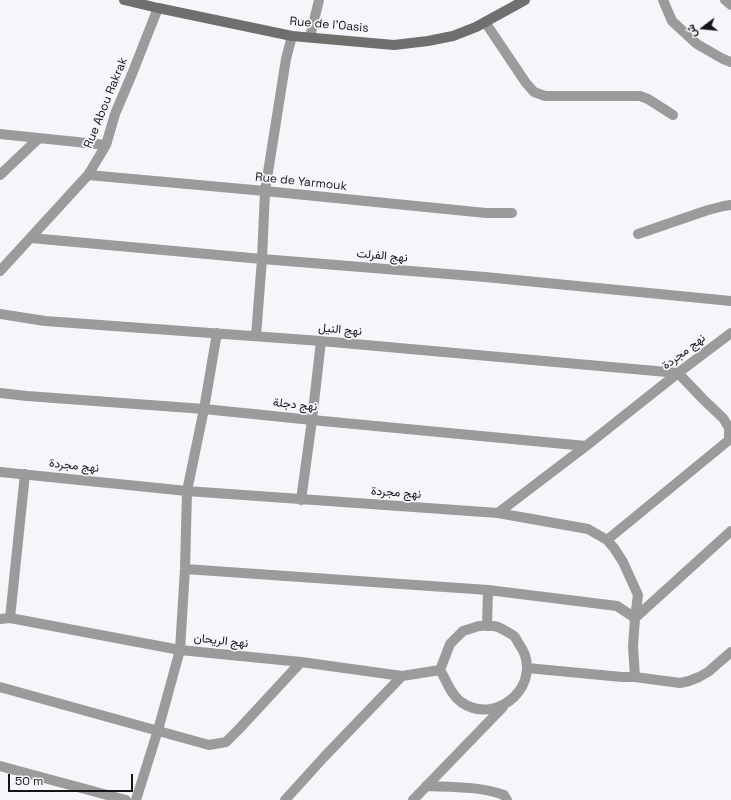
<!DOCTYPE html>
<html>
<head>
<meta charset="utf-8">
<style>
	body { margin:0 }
	#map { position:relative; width:731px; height:800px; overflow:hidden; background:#f4f6fa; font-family:"Space Grotesk",Vazirmatn,sans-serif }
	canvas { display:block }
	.north { position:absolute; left:683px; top:8px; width:40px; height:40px; -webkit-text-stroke:3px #f4f6fa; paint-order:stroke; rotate:254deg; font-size:11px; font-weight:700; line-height:16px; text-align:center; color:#141516 }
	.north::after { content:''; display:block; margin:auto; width:14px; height:18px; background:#141516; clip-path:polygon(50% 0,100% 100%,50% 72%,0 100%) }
	.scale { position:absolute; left:8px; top:774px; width:125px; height:18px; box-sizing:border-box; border:2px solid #141516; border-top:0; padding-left:5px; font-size:12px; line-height:14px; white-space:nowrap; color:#141516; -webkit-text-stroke:3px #f4f6fa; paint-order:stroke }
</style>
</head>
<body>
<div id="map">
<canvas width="731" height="800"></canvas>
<div class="north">ش</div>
<div class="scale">50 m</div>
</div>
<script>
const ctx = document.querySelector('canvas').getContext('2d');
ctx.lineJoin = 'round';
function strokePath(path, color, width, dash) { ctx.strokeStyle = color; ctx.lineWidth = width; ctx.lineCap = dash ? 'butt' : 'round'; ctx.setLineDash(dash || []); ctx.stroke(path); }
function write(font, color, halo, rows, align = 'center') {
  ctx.font = font + ' "Space Grotesk",Vazirmatn,sans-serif'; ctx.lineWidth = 3.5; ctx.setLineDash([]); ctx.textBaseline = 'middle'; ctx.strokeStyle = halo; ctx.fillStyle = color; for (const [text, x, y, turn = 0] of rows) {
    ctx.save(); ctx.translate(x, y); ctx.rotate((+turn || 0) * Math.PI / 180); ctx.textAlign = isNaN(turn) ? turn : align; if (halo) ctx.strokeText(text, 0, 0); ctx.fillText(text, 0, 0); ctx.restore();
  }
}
const street = new Path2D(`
	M663,0l9,21 25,23 26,15 8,3
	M725,0l6,5
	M485,22l41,61 8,9 11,4h95l8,3 25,16
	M310,37l9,-37
	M0,134l106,11
	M0,175l39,-37
	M88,175l177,16 221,22h26
	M638,234l70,-24 16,-4 7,-1
	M31,238l231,21 223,18 246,24
	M0,271l88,-96 18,-30 9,-31 17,-40 26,-66
	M0,314l45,7 276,20 357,32 25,26 20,19 6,10v12l-122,100
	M256,336l6,-77 3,-68 21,-132 6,-23
	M0,393l27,3 177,13 108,11 274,26
	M0,472l187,19 311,22 90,16 19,11 7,8 9,14 15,33 -3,23 96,-87
	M301,500l11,-80 9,-79
	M498,513l88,-67 92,-73 53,-40
	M185,569l303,21 129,16 18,12 -2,28 2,31h-13l-95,-9
	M10,618l15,-144
	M0,619l10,-1 170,32 121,12 101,14 38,-6
	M479,626c6,0 13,-1 19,1 4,2 12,6 16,9 2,2 3,5 5,8 27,37 -20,84 -58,58 -11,-8 -14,-21 -21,-32l10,-26 13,-13z
	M487,626l1,-36
	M635,677l45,6 9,-2 10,-4 9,-5 23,-20
	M0,687l209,58 17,-3 14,-14 61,-66
	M0,766l126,34
	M426,786c25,1 53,0 78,9l3,5
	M136,800l22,-70 22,-80 5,-81 2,-78 17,-82 13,-76
	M285,800l40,-44 77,-80
	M413,800l90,-93`);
const secondary = new Path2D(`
	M124,0l34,8 134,28 102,9 34,-4 25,-5 23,-9 49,-27`);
const streetNames = [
	["Rue de l'Oasis",329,25,5],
	["Rue Abou Rakrak",106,103,-68],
	["Rue de Yarmouk",301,182,6],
	["نهج الفرلت",382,256,5],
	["نهج النيل",340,330,5],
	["نهج مجردة",684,352,-37],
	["نهج دجلة",295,405,6],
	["نهج مجردة",74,466,6],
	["نهج مجردة",396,493,4],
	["نهج الريحان",221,641,6]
];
strokePath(street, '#9c9a9a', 10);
strokePath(secondary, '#716e6e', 10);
write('12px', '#141516', '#f4f6fa', streetNames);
</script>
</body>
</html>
